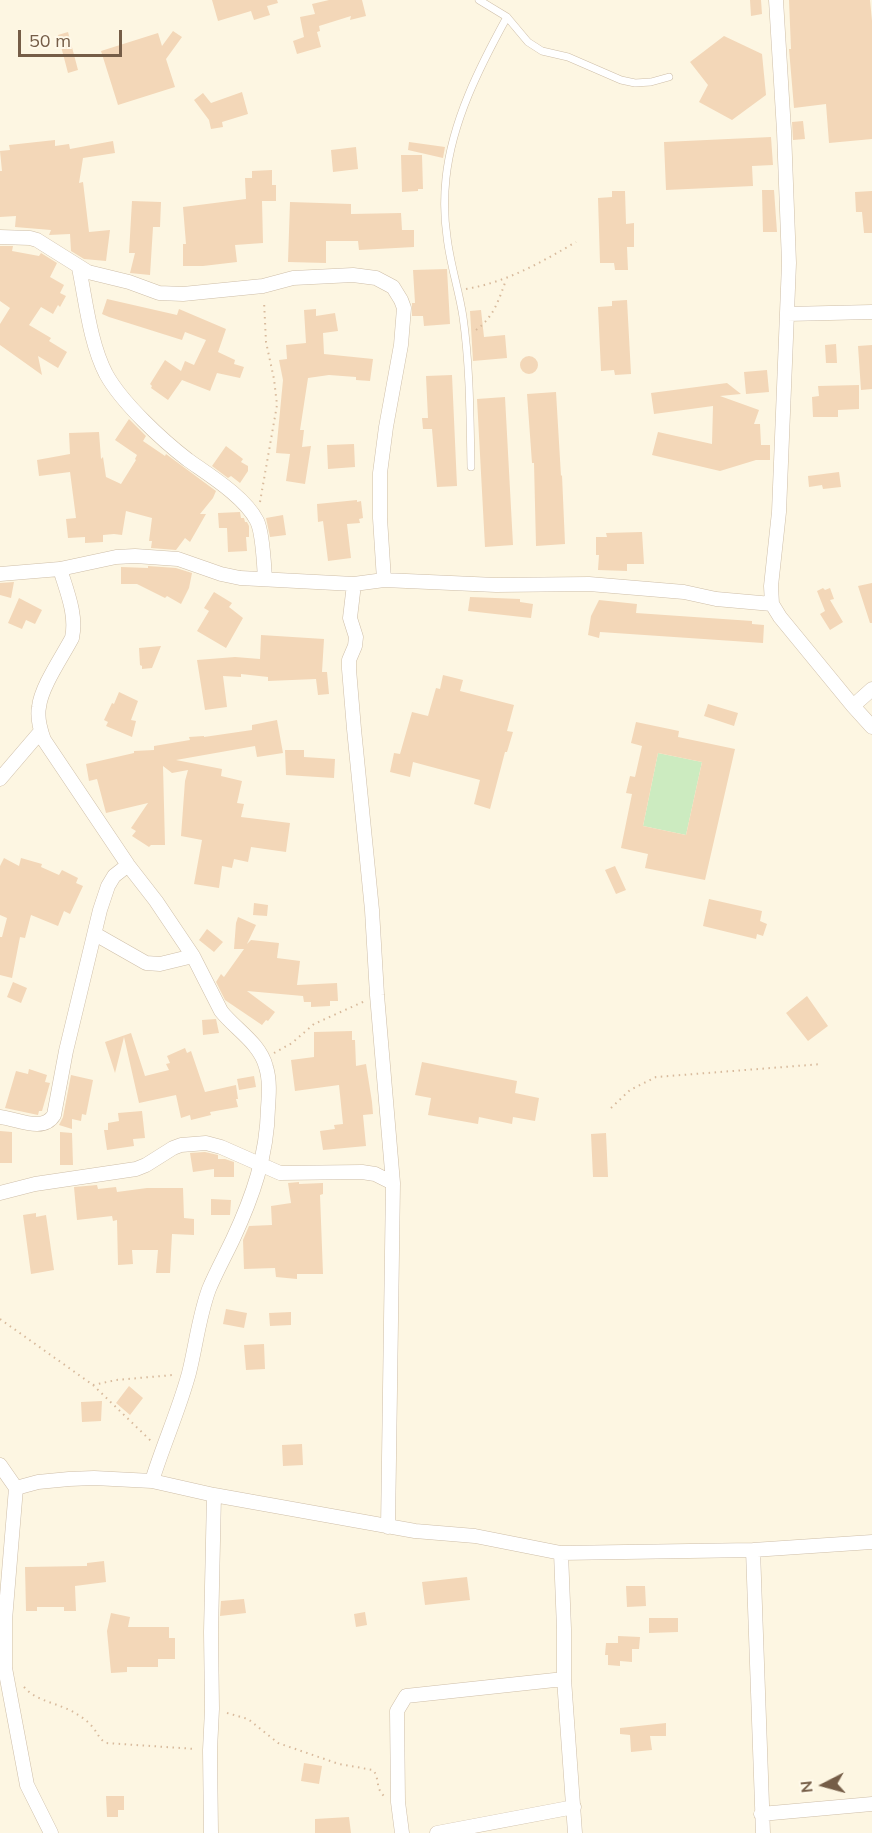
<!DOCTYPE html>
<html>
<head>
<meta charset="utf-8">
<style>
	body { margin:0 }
	#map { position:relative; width:872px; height:1833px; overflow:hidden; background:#fdf6e2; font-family:Mulish,sans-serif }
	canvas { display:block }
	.north { position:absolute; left:794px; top:1755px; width:60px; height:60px; -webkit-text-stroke:4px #fff9e9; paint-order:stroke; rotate:264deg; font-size:16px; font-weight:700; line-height:24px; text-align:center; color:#755d47 }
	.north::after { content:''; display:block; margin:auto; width:21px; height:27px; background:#755d47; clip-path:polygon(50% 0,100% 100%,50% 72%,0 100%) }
	.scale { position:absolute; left:18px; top:30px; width:104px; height:27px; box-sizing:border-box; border:3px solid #755d47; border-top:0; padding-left:8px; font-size:18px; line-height:21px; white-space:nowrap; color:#755d47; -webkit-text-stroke:4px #fff9e9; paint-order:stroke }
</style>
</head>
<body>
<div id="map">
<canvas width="872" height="1833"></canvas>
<div class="north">N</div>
<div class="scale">50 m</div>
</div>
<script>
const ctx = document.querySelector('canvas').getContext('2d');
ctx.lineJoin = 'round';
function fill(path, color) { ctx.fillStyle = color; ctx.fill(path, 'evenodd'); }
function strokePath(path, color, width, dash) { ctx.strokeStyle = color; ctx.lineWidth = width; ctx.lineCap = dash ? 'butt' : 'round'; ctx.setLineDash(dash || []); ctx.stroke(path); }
const green = new Path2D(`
	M658,753l44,9 -16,73 -43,-9z`);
const building = new Path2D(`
	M212,0h65l1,3 -11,3 3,9 -16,5 -3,-9 -33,10z
	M329,0h33l4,16 -16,4 1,-4 -32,10 1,5 -3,1 4,15 -24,7 -4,-13 11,-4 -4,-20 15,-3 -3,-10z
	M750,0h11l1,14 -11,2z
	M789,0h81l2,21v118l-43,4 -3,-39 -32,4 -5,-59h2z
	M173,31l9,6 -16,22 9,28 -57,18 -17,-54 57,-18 4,13z
	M68,32l10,38 -10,3 -10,-38z
	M724,36l38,18 4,41 -34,25 -33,-18 9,-17 -18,-23z
	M242,92l6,22 -26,8 1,5 -12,2 -2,-9 -15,-20 9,-7 8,10z
	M803,121l2,18 -12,1 -1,-18z
	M771,137l2,28 -21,1 1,20 -87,4 -2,-48z
	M55,140v6l14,-2 1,5 43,-8 2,12 -32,5 -4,25 4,-1 6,50 21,-2 -4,31 -22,-2 -13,-8 -1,-17 -21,1 2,-5 -36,-3 1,-11 -16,1v-46h2l-2,-20 10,-1 -1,-5z
	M409,142l36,5 -2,11 -35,-8z
	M356,147l2,22 -25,3 -2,-22z
	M401,155h21l1,34h-5v2l-16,1z
	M272,170v15h4v16h-14l1,42 -28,2 2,17 -34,4h-20v-22h3l-3,-37 63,-8 -1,-21h7v-7z
	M762,190h12l3,42h-14z
	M612,191h13l1,33 8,-1v24h-7l1,23h-13l-1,-7h-14l-2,-65 14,-1z
	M872,191v42h-8l-2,-21h-6l-1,-20z
	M132,201l29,1 -1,25h-7l-3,48 -20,-2 5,-20h-6z
	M290,202l61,2v10l50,-1 1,17h12v17l-55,3 -1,-9h-32v22l-38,-1z
	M0,246h13l-1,5 27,5 2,-3 16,10 -7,14 14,8 -4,8 6,3 -6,11 -2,-2 -5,9 -12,-7 -12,18 22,13 -2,3 18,11 -9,16 -20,-12 4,19 -42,-30v-21l10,-16 -10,-7z
	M447,269l3,55 -26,2 -1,-10h-11v-13h3l-2,-33z
	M107,299l70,16 2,-6 47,20 -8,23 17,8 -1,4 10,3 -4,11 -23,-5 -7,18 -28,-11 -14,20 -17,-12 1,-2 -2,-2 15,-24 16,11 4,-10 9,4 12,-25 -21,-8 -3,8 -73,-23 -7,-3z
	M627,300l4,74 -16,1 -1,-5 -13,1 -3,-64 14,-1v-5z
	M316,309v7l19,-3 3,18 -15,2 1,21 49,5 -3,22 -14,-1v-3l-27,-2 -21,3 -8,52h4l-2,17 9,-1 -6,38 -19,-3 4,-27 -14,-1 7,-73 -4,-20 8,-1 -1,-14 20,-2 -2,-33z
	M481,310l3,27 21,-2 2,23 -34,3 -3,-50z
	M836,344l1,19h-11l-1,-18z
	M872,345v44l-11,1 -3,-44z
	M520 365a9 9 0 1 1 18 0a9 9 0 1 1-18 0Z
	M767,370l2,22 -23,2 -2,-22z
	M452,375l5,111 -20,1 -5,-58h-9l-1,-11h6l-2,-42z
	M727,383l14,11 -21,2 39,14 -5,14h6l1,21h9v15h-14l-36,11 -68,-16 6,-23 54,12 1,-38 -59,8 -3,-21z
	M859,385v24l-21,1v7h-25l-1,-20 7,-1 -1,-10z
	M556,392l5,84 1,-1 3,69 -29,2 -2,-83h-2l-5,-69z
	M505,397l8,148 -28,2 -8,-148z
	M129,419l17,17 -3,5 22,15 1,-2 50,37 -3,7 -13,16h6l-16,28 -5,-4 -9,12 -25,-2 1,-7h-3l3,-23 -26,-7 -4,24 -8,-1 -11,1v7l-18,1v-6l-17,1 -2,-19 10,-1 -6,-46 -31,4 -2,-16 33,-6 -1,-21 30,-1 2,27 2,-2 3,20 15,7 15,-24 -1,-1 2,-4 -22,-15z
	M354,444l1,23 -27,2 -1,-24z
	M226,446l17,13 -2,3 7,4v5l-8,12 -9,-7 -3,2 -16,-12z
	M839,472l2,15 -18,2 -1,-4 -13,2 -1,-11z
	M357,500v2l4,-1 2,17 -4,1 1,4 -13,1 4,34 -23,3 -5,-40 -5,1 -1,-18z
	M240,512l1,6h3l1,4h2l2,4v11h-3l1,14 -19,1 -1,-24h-8l-1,-15z
	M283,515l3,20 -16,2 -4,-19z
	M642,532l2,32h-17v7l-29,-1 1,-15h-3v-18h11l-1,-4z
	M148,566l28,2 16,5 -3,15 -8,16 -14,-8 -2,2 -28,-14h-16v-17l27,1z
	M14,582l-3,16 -11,-3v-12z
	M872,583v40h-2l-12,-37z
	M823,588l2,2 5,-2 4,11 -4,1 13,22 -13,8 -10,-16 5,-3 -8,-20z
	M214,592l18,11 -3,4 14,11 -17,30 -29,-17 12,-20 -5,-3z
	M470,597l50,2v3l13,2 -2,14 -63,-7z
	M19,598l23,12 -7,14 -9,-4 -4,9 -14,-6z
	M599,600l38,4 -1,9 116,8v3l12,1 -1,18 -163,-11 -1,6 -11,-3 3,-19z
	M261,635l63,4 -2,33h5l2,22 -11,1 -2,-16 -48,2v-4l-27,-3v3l-18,-1 4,31 -22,3 -8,-50 38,-3 25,2z
	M161,646l-9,22 -10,1v-3l-2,-1 -1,-17z
	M443,675l20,5 -3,11 54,14 -7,26 6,1 -6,20h-2l-15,57 -16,-5 6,-24 -67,-18 -3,15 -20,-5 4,-19 6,1 12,-42 16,4 8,-28 4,1z
	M119,692l19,9 -7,19 5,1 -4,16 -26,-11 2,-4 -4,-2 8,-17 2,1z
	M708,704l30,9 -4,13 -30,-10z
	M277,720l6,33 -26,4 -2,-11 -79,14 46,9 -1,7 21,5 -5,22 7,1 -3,13 49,6 -4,29 -35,-5 -3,15 -14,-3 -2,9 -10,-2 -3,22 -25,-4 8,-44 -21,-4 4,-55 3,-11 -16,3 -9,-7 2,79h-14l-2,2 -17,-11 4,-5 -5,-3 17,-25 -42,10 -9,-34 -8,2 -3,-17 48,-11v-2l20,-1v-4l36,-6 -1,-3 15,-1v1l48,-7v-5z
	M636,722l43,9 -1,6 57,12 -30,131 -60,-12 3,-14 -27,-6 11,-54 -6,-1 4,-17 5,1 7,-31 -11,-3zM658,753l44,9 -16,73 -43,-9z
	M285,750h19v7l31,2 -1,19 -48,-3z
	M4,858l15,8 2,-8 21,6 -1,3 18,8 3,-5 16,8 -2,5 7,3 -13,28 -6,-3 -6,15 -27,-11 -6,23 -5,-1 -8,41 -12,-3v-38h2l5,-19 -7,-3v-49z
	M615,866l11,24 -10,4 -11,-24z
	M709,899l53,12 -2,10 7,3 -4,12 -6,-2 -1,5 -53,-13z
	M254,903l14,2 -1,11 -14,-1z
	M238,917l18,8 -9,19 4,-4 28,3 -2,15 23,3 -3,24 40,-2 1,18h-8v5l-19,1v-5h-7l-1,-6 -56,-5 28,21 -7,9 -2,-1 -4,5 -37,-25 -9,-18 5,-8 3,3 20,-28h-10l2,-26z
	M207,929l16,13 -9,10 -15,-12z
	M13,982l14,6 -6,15 -14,-6z
	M807,996l21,30 -20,15 -22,-28z
	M216,1019l3,14 -16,2 -1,-15z
	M352,1031v9h3l1,26 10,-2 6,38 1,12 -10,1 3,31 -43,4 -3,-19 15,-2 -1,-4 9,-1 -4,-39 -44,6 -4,-31 23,-3v-25z
	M131,1033l14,43 24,-6 -3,-6 4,-1 -3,-7 18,-8 2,5 4,-2 14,41 31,-7 2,14h-2l2,8 -28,5 1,3 -20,5 -1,-5 -9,3 -5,-23 -37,8 -15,-66 -9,36 -10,-31z
	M422,1062l95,19 -2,12 24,5 -4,23 -22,-4 -1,7 -33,-7 -1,7 -50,-9 3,-17 -16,-3z
	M29,1069l18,6 -2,7 5,1 -8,28h-3l-1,4 -33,-7 11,-37 12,3z
	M71,1075l22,5 -7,35 -4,-1 -1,7 -9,-2v10l-13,-4 4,-8z
	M254,1076l2,11 -17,3 -2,-11z
	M142,1111l3,27 -12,1 1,7 -27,4 -3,-20h4v-7l11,-2 -1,-8z
	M0,1131l12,1v31h-12z
	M60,1132l12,1 1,32h-13z
	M606,1133l2,44h-15l-2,-43z
	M205,1152l13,3v4h7l9,3v15h-20v-8l-21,3 -3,-19z
	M299,1182v2l24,-1v11l-3,1 3,79h-26v5l-21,-2 -1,-9 -31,1 -1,-29 6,-14 23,-1 -1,-19 20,-3 -3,-20z
	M97,1185l1,4 18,-2 1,5 30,-4h36l1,30 10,1v16l-22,-1 -2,39h-14l2,-23h-26l1,14 -15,1 -1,-45 -4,1 -1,-5 -35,4 -3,-33z
	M211,1199l20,1 -1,15h-19z
	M36,1213v4l10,-2 8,55 -23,4 -8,-59z
	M226,1309l21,4 -3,15 -21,-4z
	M291,1312v13l-21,1 -1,-13z
	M264,1344l1,25 -19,1 -2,-25z
	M129,1386l14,12 -13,17 -14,-12z
	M102,1401l-1,20 -19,1 -1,-20z
	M302,1444l1,21 -20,1 -1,-21z
	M104,1561l2,21 -31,4 1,25h-12v-4h-27v4h-11l-1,-44 62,-1v-3z
	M467,1577l3,23 -45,5 -3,-23z
	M626,1586h19l1,20 -19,1z
	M244,1599l2,14 -26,3 1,-15z
	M365,1612l2,13 -11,2 -2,-13z
	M111,1613l19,4 -2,10h41v11h6v21h-17v8h-31v5l-16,1 -4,-42z
	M649,1618h29v14l-29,1z
	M618,1636l22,1 -1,12h-7v13l-12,-1v5l-12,-1v-10h-3l1,-12h12z
	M666,1723v13h-16l2,14 -21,2 -1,-17 -10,-1v-6z
	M304,1763l18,3 -3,18 -18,-3z
	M106,1796h18v14h-6v7h-11z
	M349,1817l2,16h-36v-14z`);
const path = new Path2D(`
	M466,289c41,-7 74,-26 110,-47
	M476,330c18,-13 23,-31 30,-50
	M260,502l17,-97 -3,-26 -8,-37 -2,-41
	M274,1053l18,-10 22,-19 51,-23
	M611,1108l19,-18 26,-13 166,-13
	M0,1319l93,66 58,56
	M93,1385l23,-5 57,-5
	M24,1687c13,15 35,16 51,26 7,4 14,9 19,16 4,5 6,11 12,14l90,6
	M227,1713l21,6 30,24 61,21 34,6c7,8 2,18 11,26`);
const lane = new Path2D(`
	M479,0l28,17 21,25 14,9 26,6 53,23 14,3 16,-1 18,-5
	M471,467c-1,-50 -1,-101 -8,-150 -4,-27 -13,-53 -16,-80 -3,-20 -3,-40 -1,-59 6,-57 34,-112 61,-161`);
const street = new Path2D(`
	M776,0l8,131 5,132 -10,249 -8,74 1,18 8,13 73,89 19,21
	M0,237l30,1 7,2 51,32 41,10 30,11 24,1 80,-8 30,-8 60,-3 23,3 17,9 8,13 3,8 -3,37 -15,82 -6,46v45l4,62
	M79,268c7,34 11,75 27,106 16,29 56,66 82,86 21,15 57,37 69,61 6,12 7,44 8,58
	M787,314l85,-2
	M60,569c7,23 17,46 12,69 -10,19 -31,49 -33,69 -2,10 1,22 5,33l84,125 28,36 37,55 28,55c14,18 39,32 45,56 4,13 3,27 2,41 -1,48 -15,88 -35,131 -8,17 -17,33 -24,50 -10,27 -13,56 -20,84 -10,37 -26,72 -37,108
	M0,574l60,-5 56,-12 19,-1 43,3 43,15 19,4 114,6 30,-4 112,5 93,-1 95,8 32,7 56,5
	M354,584l-4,34 6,19 -1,9 -6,14v9l5,60 18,181 5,85 16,188 -5,344
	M853,706l19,-17
	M0,779l41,-48
	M95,934l51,29 14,1 33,-8
	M0,1117c18,2 43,16 54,-2l12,-64 34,-141 8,-24 6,-10 14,-11
	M0,1193l35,-9 101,-15 10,-4 27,-17 8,-3 25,-2 15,4 59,26 82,-1 13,2 18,9
	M0,1465l16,23 22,-6 31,-3 25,-1 58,3 62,14 201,36 60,5 86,17 192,-3 119,-8
	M16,1488l-11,132v48l22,117 24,48
	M753,1550l10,283
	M561,1553l3,76v50l11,154
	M761,1814l111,-10
	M211,1833l-1,-83 2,-41 -1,-77 3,-137
	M402,1833l-4,-31 -1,-91 9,-15 158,-17
	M437,1833l137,-26`);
fill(green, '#ccebc0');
fill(building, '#f3d7b8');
strokePath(lane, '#cebea8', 8);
strokePath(street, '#cebea8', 15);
strokePath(path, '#d8ba9c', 2, [1.5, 4.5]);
strokePath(lane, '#fff', 7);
strokePath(street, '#fff', 14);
</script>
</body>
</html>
